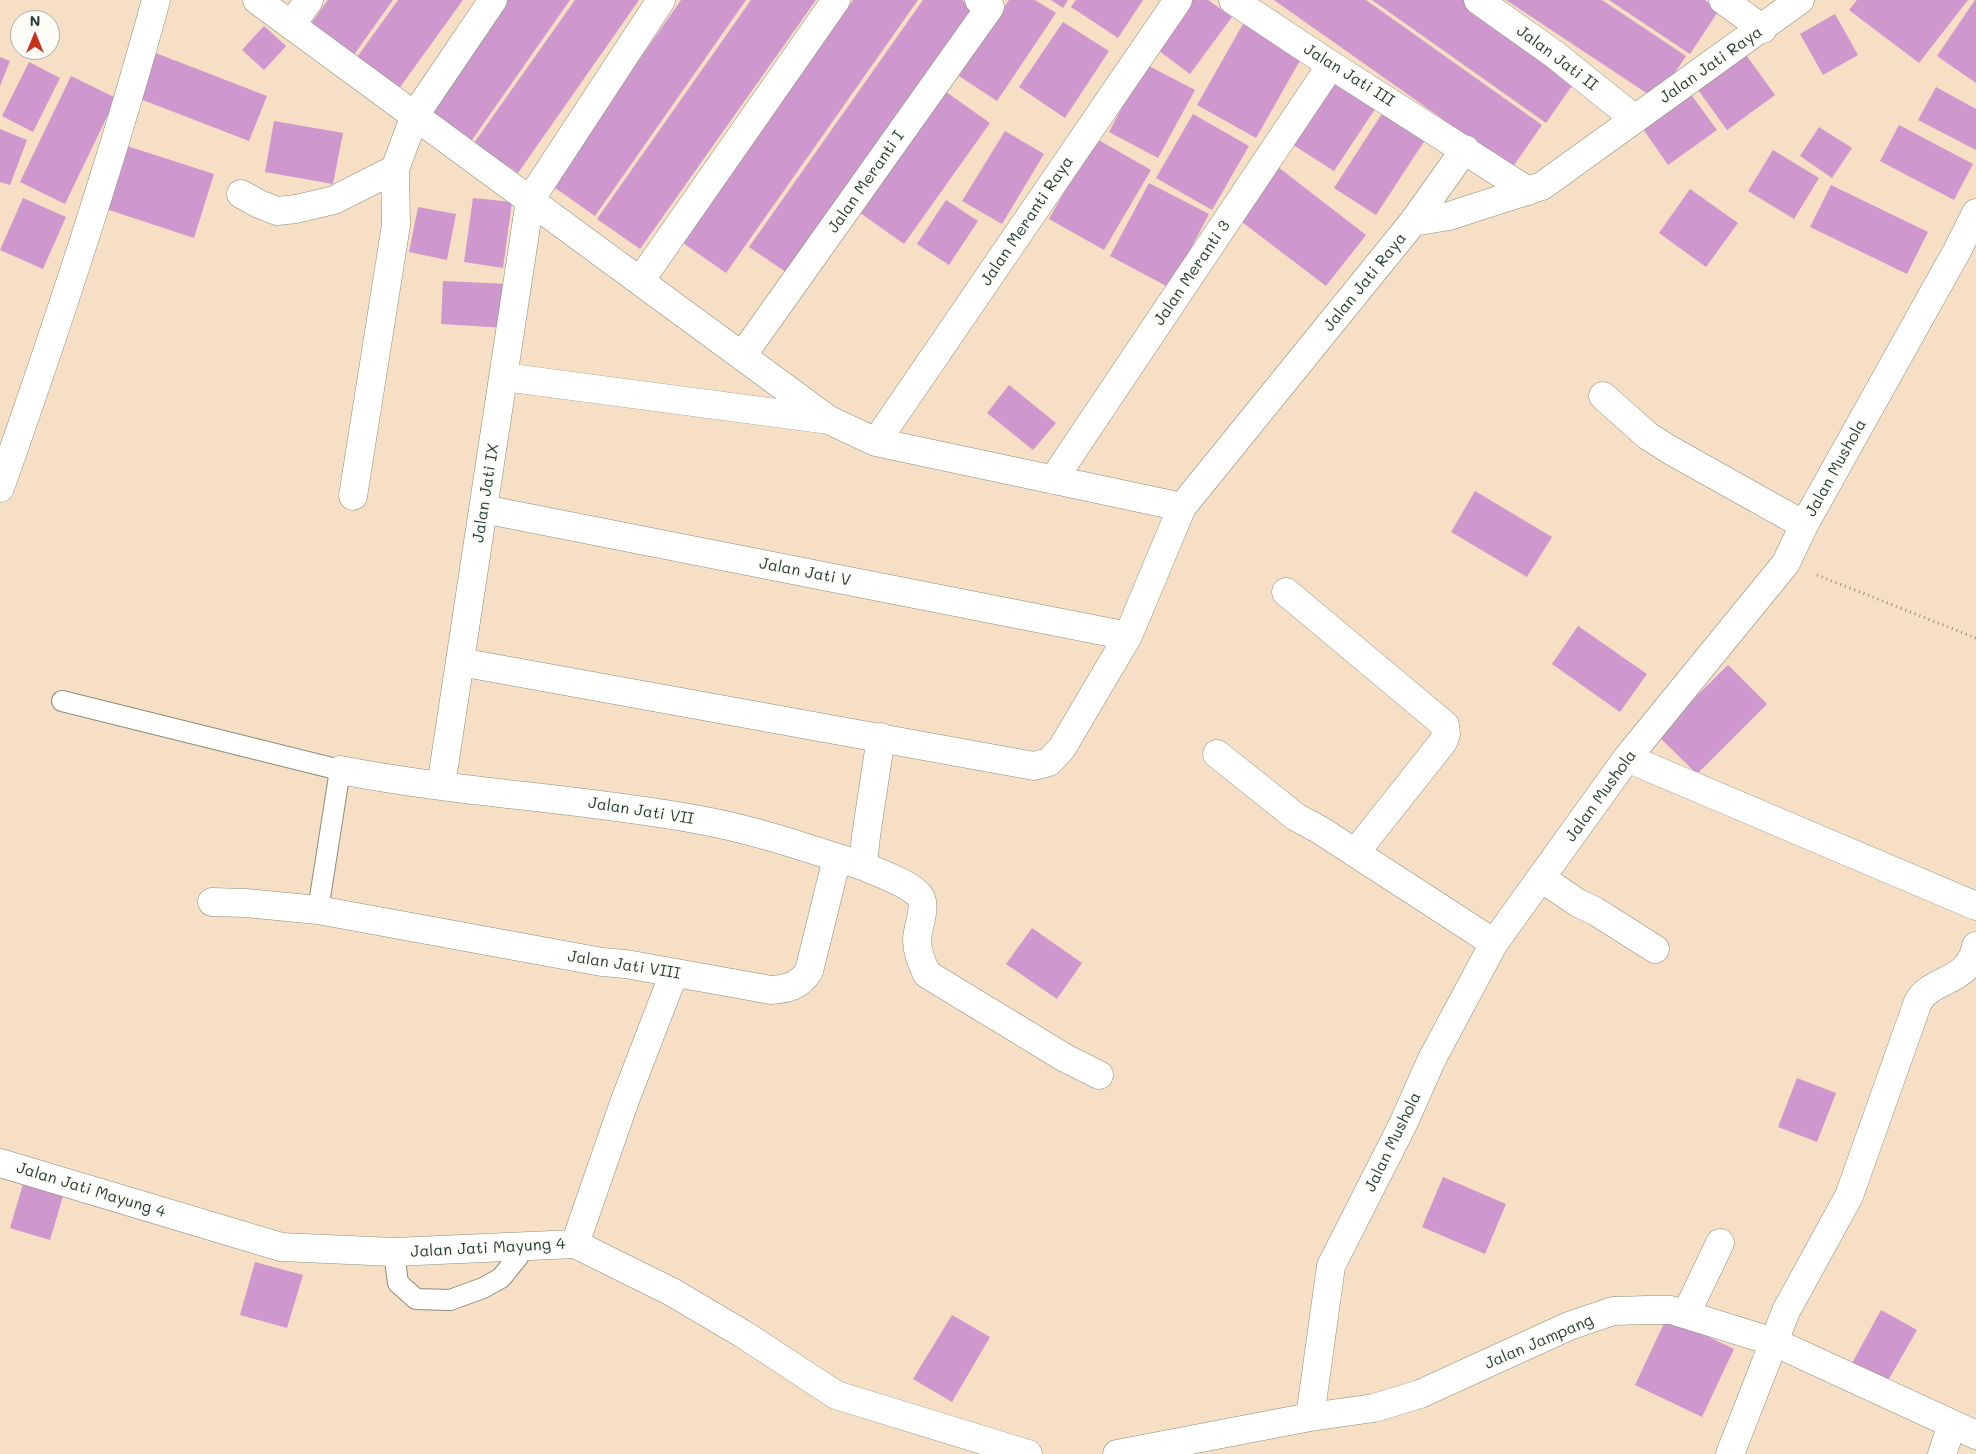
<!DOCTYPE html>
<html>
<head>
<meta charset="utf-8">
<style>
	body { margin:0 }
	#map { position:relative; width:1976px; height:1454px; overflow:hidden; background:#f6dfc5; font-family:Mali,sans-serif }
	canvas { display:block }
	.north { position:absolute; left:10px; top:10px; width:50px; height:50px; box-sizing:border-box; background:#fdfcf7; border:1px solid #a4b0a9; border-radius:50%; rotate:0deg; font-size:14px; font-weight:700; line-height:20px; text-align:center; color:#1f3d34 }
	.north::after { content:''; display:block; margin:auto; width:18px; height:22px; background:#c8321e; clip-path:polygon(50% 0,100% 100%,50% 72%,0 100%) }
</style>
</head>
<body>
<div id="map">
<canvas width="1976" height="1454"></canvas>
<div class="north">N</div>
</div>
<script>
const ctx = document.querySelector('canvas').getContext('2d');
ctx.lineJoin = 'round';
function fill(path, color) { ctx.fillStyle = color; ctx.fill(path, 'evenodd'); }
function strokePath(path, color, width, dash) { ctx.strokeStyle = color; ctx.lineWidth = width; ctx.lineCap = dash ? 'butt' : 'round'; ctx.setLineDash(dash || []); ctx.stroke(path); }
function write(font, color, halo, rows, align = 'center') {
  ctx.font = font + ' Mali,sans-serif'; ctx.lineWidth = 4.5; ctx.setLineDash([]); ctx.textBaseline = 'middle'; ctx.strokeStyle = halo; ctx.fillStyle = color; for (const [text, x, y, turn = 0] of rows) {
    ctx.save(); ctx.translate(x, y); ctx.rotate((+turn || 0) * Math.PI / 180); ctx.textAlign = isNaN(turn) ? turn : align; if (halo) ctx.strokeText(text, 0, 0); ctx.fillText(text, 0, 0); ctx.restore();
  }
}
const building = new Path2D(`
	M328,0h65l-40,56 -44,-30z
	M398,0h65l-65,90 -43,-30z
	M506,0h64l-98,140 -43,-31z
	M575,0h64l-121,173 -44,-30z
	M681,0h65l-151,216 -44,-31z
	M751,0h65l-176,249 -43,-30z
	M853,0h65l-192,273 -43,-30z
	M923,0h39l17,11 -186,266 -44,-30z
	M1009,0h26l21,13 -59,88 -38,-25z
	M1051,0h17l-5,8z
	M1076,0h67l-25,38 -47,-31z
	M1184,0h24l24,17 -42,57 -39,-29z
	M1274,0h92l176,125 -30,43z
	M1372,0h92l112,80 -30,43z
	M1506,0h96l84,56 -29,44z
	M1609,0h96l14,10 -29,44z
	M1857,0h111l-49,63 -70,-53z
	M1975,0h1v83l-39,-27z
	M1835,14l23,41 -35,20 -23,-41z
	M1063,22l46,29 -44,67 -46,-31z
	M1243,24l59,33 -46,81 -59,-33z
	M264,26l22,20 -22,24 -22,-20z
	M1741,48l34,47 -48,35 -34,-47z
	M153,52l114,44 -18,45 -114,-44z
	M0,57l10,4 -10,25z
	M29,62l31,16 -27,54 -31,-16z
	M1145,64l50,26 -37,68 -49,-26z
	M1336,74l43,29 -45,68 -44,-28z
	M71,76l45,22 -51,106 -45,-22z
	M1936,87l40,22v41l-58,-30z
	M942,89l48,34 -86,121 -48,-34z
	M1687,89l30,41 -49,35 -29,-42z
	M1385,109l42,28 -51,78 -42,-27z
	M1193,114l56,32 -37,64 -56,-32z
	M274,121l69,12 -10,51 -68,-12z
	M1899,125l74,39 -19,36 -74,-39z
	M1819,127l33,21 -20,30 -32,-22z
	M0,129l27,11 -17,45 -10,-3z
	M1005,131l39,23 -42,70 -40,-23z
	M1095,138l56,32 -47,80 -55,-31z
	M124,145l90,29 -20,64 -91,-30z
	M1773,150l46,28 -25,41 -46,-28z
	M1278,167l88,68 -40,51 -88,-67z
	M1149,183l60,31 -39,74 -60,-32z
	M1831,185l97,47 -21,42 -97,-47z
	M1690,189l48,34 -32,44 -47,-34z
	M23,198l43,19 -23,52 -43,-19z
	M473,198l39,4 -9,66 -39,-6z
	M946,200l32,21 -29,44 -32,-21z
	M418,207l38,7 -9,46 -38,-8z
	M443,281l65,3 -2,44 -65,-4z
	M1009,385l47,38 -23,27 -46,-37z
	M1475,491l77,46 -25,40 -76,-45z
	M1578,626l69,48 -27,38 -68,-48z
	M1728,665l39,39 -70,70 -40,-39z
	M1032,928l50,35 -25,36 -51,-35z
	M1797,1078l39,15 -19,49 -39,-15z
	M26,1174l40,12 -16,54 -40,-12z
	M1443,1177l63,27 -21,50 -63,-27z
	M255,1262l48,13 -16,53 -47,-13z
	M1881,1310l36,20 -31,54 -35,-19z
	M952,1315l38,22 -38,65 -39,-23z
	M1667,1317l67,32 -32,68 -67,-32z`);
const path = new Path2D(`
	M1817,575l159,63`);
const service = new Path2D(`
	M62,701l278,69 -22,140
	M394,1252l4,31 18,16 34,1 33,-12 18,-10 17,-21 3,-11`);
const minor = new Path2D(`
	M257,0l572,420
	M1233,0l98,65 197,126
	M1478,0l76,54 81,65
	M1723,0l40,29
	M291,25l18,-25
	M241,194l18,10 18,7 19,-2 38,-9 61,-31 20,-54 78,-115
	M1413,222l52,-73
	M640,281l196,-281
	M742,356l248,-349 -11,-7
	M504,377l325,43 47,22 306,65
	M1603,396l45,40 22,14 134,75
	M876,442l302,-442
	M1053,480l278,-415
	M0,488c57,-161 111,-323 156,-488
	M353,496l43,-271 -1,-56
	M483,509l645,127
	M1286,592l159,133 1,9 -3,8 -88,111
	M460,662l574,104 15,-4 13,-14 66,-112 54,-129 231,-285 36,-6 93,-30 258,-186
	M1217,754l79,63 24,13 174,113
	M1627,758l349,148
	M340,770c119,23 241,28 360,50 56,10 110,29 163,46l3,-30 15,-99
	M441,786l89,-586 131,-200
	M863,866c16,7 45,17 56,29 9,11 -2,32 -2,45 0,13 5,23 10,34l138,84 34,17
	M1541,878l37,25 17,8 60,38
	M212,902l34,1 72,7 284,52 24,2 145,26c17,-1 28,-4 38,-19l28,-113
	M0,1163l281,84 113,5 181,-8 97,48 71,42 93,61 192,59
	M575,1244l50,-144 49,-127
	M1686,1314l34,-71
	M1310,1417l21,-151 72,-142 29,-65 62,-116 133,-185 159,-195 18,-38 153,-274 19,-38
	M1730,1454l56,-143 63,-115 69,-194c14,-25 51,-18 58,-56
	M1942,1454l10,-29`);
const tertiary = new Path2D(`
	M1117,1454l193,-37 64,-9 46,-14 149,-68 44,-15 35,-1h23l103,32 202,93`);
const streetNames = [
	["Jalan Jati II",1557,58,37],
	["Jalan Jati Raya",1711,65,-35],
	["Jalan Jati III",1349,75,32],
	["Jalan Meranti I",866,182,-55],
	["Jalan Meranti Raya",1027,221,-56],
	["Jalan Meranti 3",1192,273,-56],
	["Jalan Jati Raya",1365,282,-51],
	["Jalan Mushola",1836,468,-61],
	["Jalan Jati IX",486,493,-81],
	["Jalan Jati V",805,572,11],
	["Jalan Mushola",1601,796,-54],
	["Jalan Jati VII",641,811,9],
	["Jalan Jati VIII",624,965,9],
	["Jalan Mushola",1393,1142,-64],
	["Jalan Jati Mayung 4",91,1190,17],
	["Jalan Jati Mayung 4",488,1248,-3],
	["Jalan Jampang",1539,1342,-23]
];
fill(building, '#ce97ce');
strokePath(service, '#8a8e7c', 22);
strokePath(minor, '#8a8e7c', 29);
strokePath(tertiary, '#8a8e7c', 29);
strokePath(path, '#8a8e7c', 3, [1, 4]);
strokePath(service, '#fff', 20);
strokePath(minor, '#fff', 28);
strokePath(tertiary, '#fff', 28);
write('16px', '#1f3d34', '#fdfcf7', streetNames);
</script>
</body>
</html>
